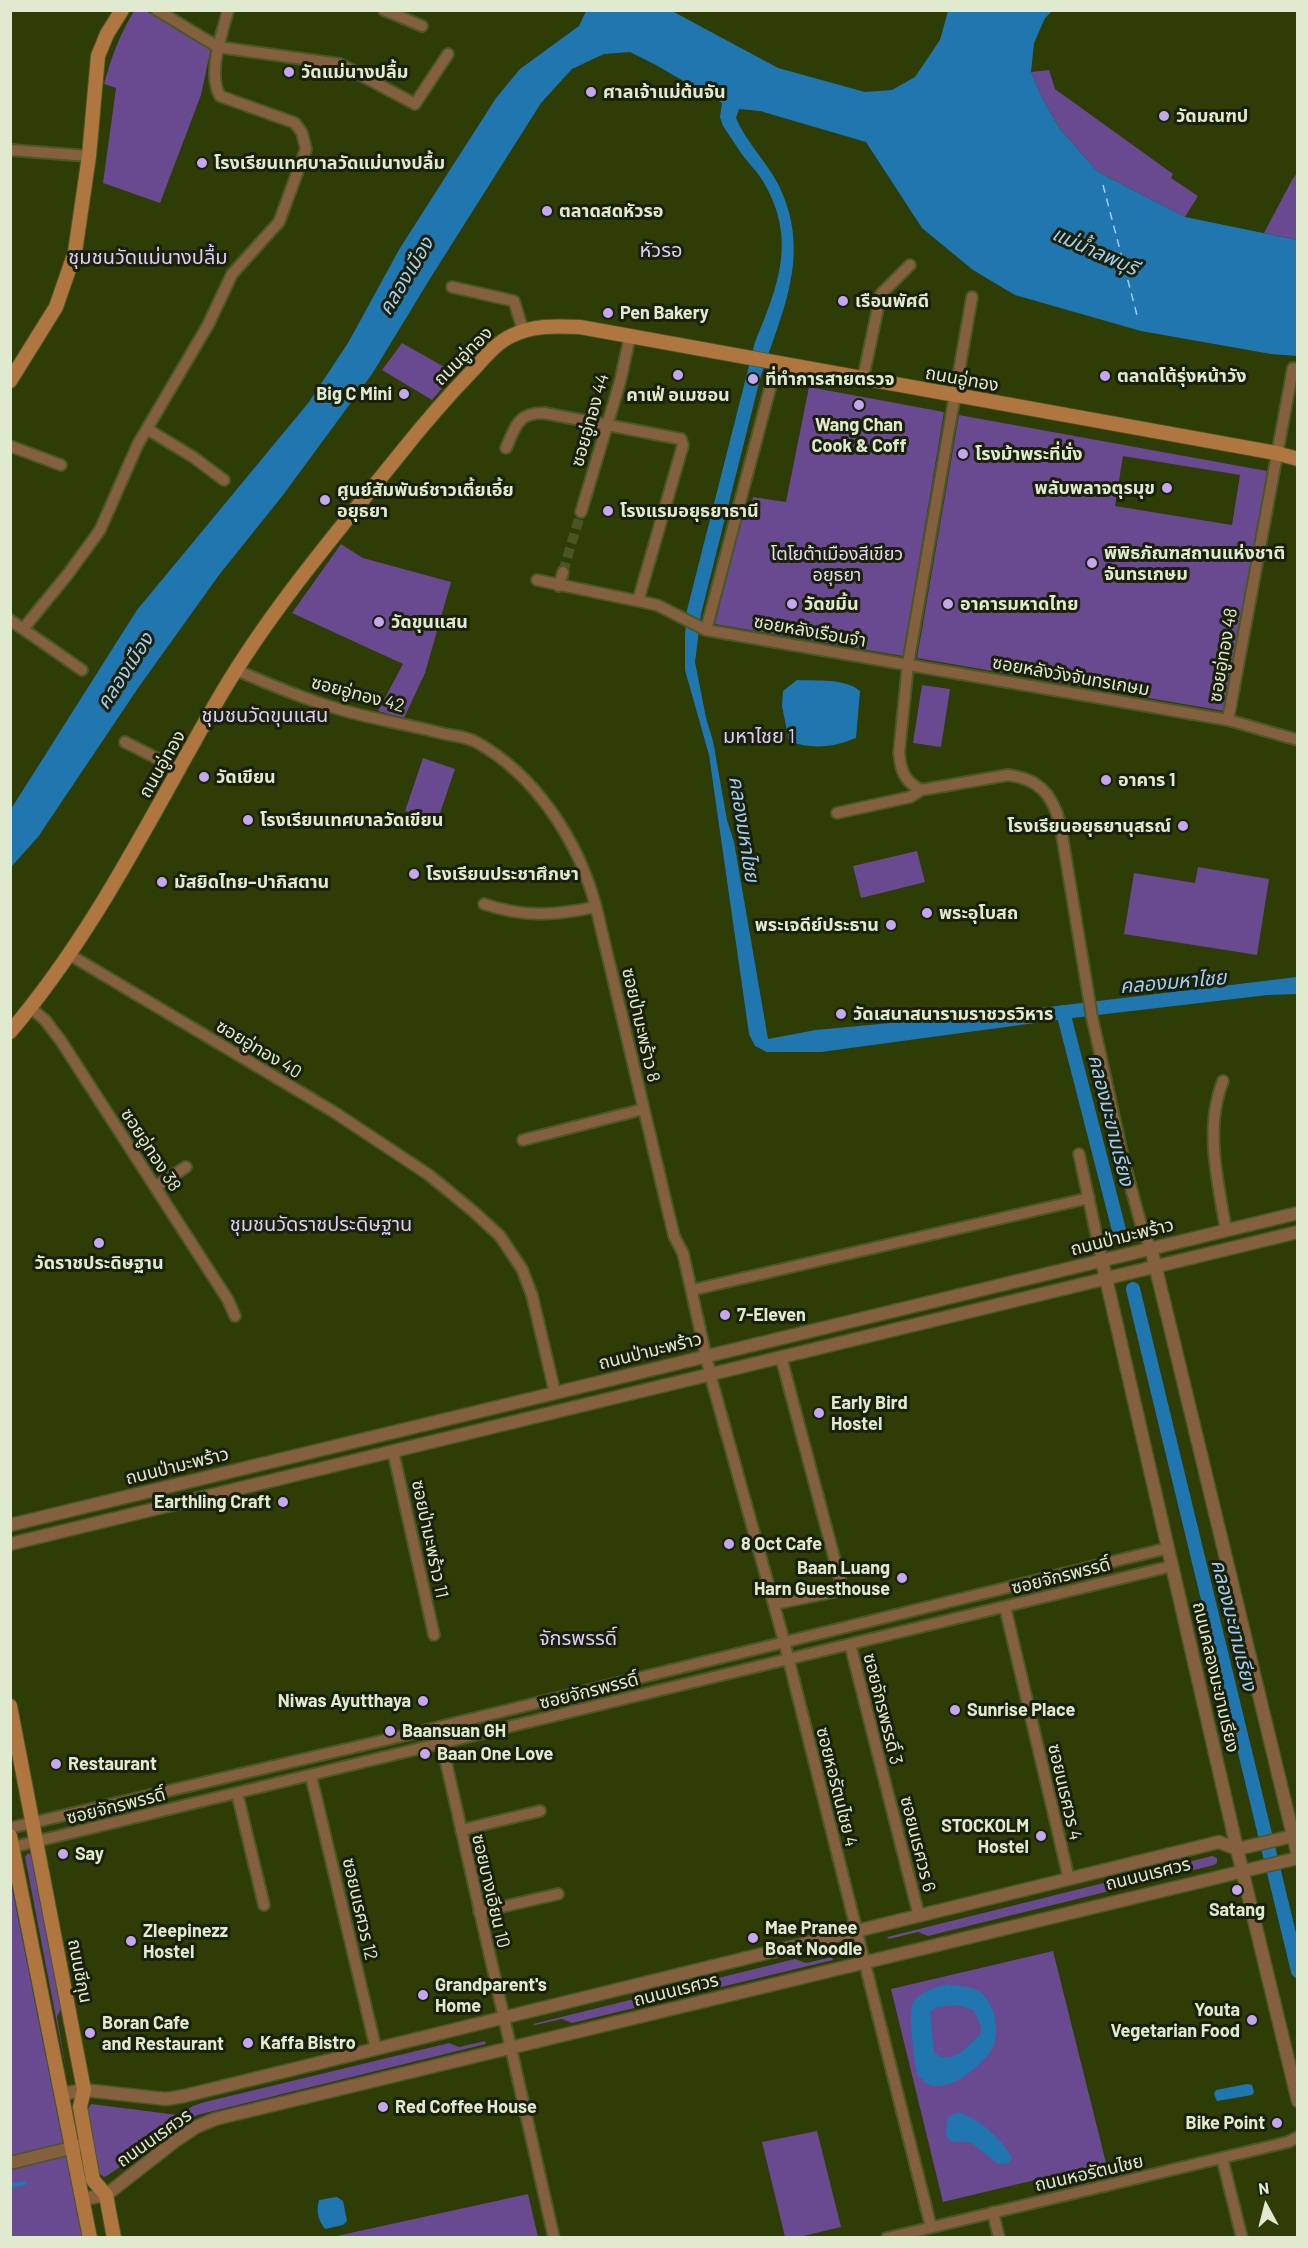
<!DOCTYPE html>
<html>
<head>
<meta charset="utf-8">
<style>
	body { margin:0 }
	#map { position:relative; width:1308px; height:2248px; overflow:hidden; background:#2e3c06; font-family:Barlow,sans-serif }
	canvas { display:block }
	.frame { position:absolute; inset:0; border:12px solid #e0eacf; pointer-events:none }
	.north { position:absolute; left:1236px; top:2176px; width:60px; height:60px; -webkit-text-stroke:4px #1a200b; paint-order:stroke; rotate:353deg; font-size:16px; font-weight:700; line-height:24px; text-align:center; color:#e0eacf }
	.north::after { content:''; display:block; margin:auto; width:21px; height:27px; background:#e0eacf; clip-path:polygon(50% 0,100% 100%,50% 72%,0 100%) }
</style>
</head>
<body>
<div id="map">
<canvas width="1308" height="2248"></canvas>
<div class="frame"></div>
<div class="north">N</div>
</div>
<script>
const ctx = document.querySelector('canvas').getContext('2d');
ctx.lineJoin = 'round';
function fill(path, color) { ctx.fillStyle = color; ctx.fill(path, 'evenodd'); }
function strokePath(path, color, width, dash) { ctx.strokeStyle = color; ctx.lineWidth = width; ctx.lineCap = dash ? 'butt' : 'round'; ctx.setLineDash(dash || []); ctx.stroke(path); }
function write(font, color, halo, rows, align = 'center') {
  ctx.font = font + ' Barlow,"Noto Sans Thai",sans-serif'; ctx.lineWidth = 6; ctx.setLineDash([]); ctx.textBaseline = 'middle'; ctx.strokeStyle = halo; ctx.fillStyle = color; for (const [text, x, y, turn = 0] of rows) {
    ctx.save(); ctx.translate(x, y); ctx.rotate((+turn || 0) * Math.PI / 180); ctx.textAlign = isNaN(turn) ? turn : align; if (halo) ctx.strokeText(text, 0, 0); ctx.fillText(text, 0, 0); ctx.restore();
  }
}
const green = new Path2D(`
	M134,11h12l65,37 -10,47 -41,108 -57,-20 13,-95 -12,-4c7,-26 16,-50 30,-73z
	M1049,70l6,19 118,85 -2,4 27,18 -13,21 -87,-45 -38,-43 -18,-31 -11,-26z
	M1297,173v67l-33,-7 28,-53z
	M402,343l53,30 -23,27 -50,-30z
	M809,387l135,25 -41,244 -188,-32 27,-107 4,1 1,-7h3l3,-14 33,5z
	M959,415l308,56 -43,240 -307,-53zM1123,456l117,19 -8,50 -117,-19z
	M341,544l22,14 88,24 -26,91 -21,45 -26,-7 25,-47 -111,-51z
	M922,685l28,4 -9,58 -28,-4z
	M423,758l32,11 -18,53 -32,-11z
	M917,851l8,31 -64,16 -8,-32z
	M1198,867l71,12 -12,76 -133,-21 10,-61 61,10z
	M28,1853l3,2 30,154 -4,8 10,58 -42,-218z
	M1212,1856l5,2v5l-3,2 -286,71 -10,-4 -29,7 -2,-2z
	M10,1878l64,319 8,40h-71z
	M1053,1951l53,212 -163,39 -52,-213z
	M832,1957l1,3 -261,63 -10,-4 -27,6 -2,-1 262,-65 11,4z
	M485,2041l1,3 -289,71 -89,60 -4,2 -6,-4 -11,-63 4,-6 87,11 15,-9 12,-4 244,-59 10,4z
	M817,2131l24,96 -42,10h-14l-23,-95z
	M528,2194l10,43h-206z`);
const water = new Path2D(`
	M586,11h86l106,57 87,24 27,-2 23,-13 25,-37 8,-29h104l-7,7 -11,25 -3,29 11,26 18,31 38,43 87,45 112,23v116l-26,-2 -130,-23 -126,-36 -42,-25 -51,-42 -56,-86 -106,-31 -21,-2 -3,9c10,24 30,43 42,66 36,72 2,130 -19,199l-58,231 -6,48 11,56 7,23 14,79 7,22 34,197 48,-9 191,-18 290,-35v17l-29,1 -196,23 -251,34h-54l-12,-6 -6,-12 -40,-279 -24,-85v-34l2,-26 68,-268c23,-55 42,-103 9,-159 -6,-11 -16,-20 -23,-30 -6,-9 -12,-18 -18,-27l-3,-9 2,-14 -68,-39 -24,-12 -26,2 -32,15 -31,34 -110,174 -59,97 -89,121 -64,80 -81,113 -100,149 -27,30v-58l126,-199 172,-208 39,-59 52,-95 96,-150 24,-29 59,-43z
	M797,680c20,1 48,-2 63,11l-4,47c-22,9 -43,12 -67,3l-7,-35 1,-15z
	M948,1984c8,2 19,2 27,5 20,9 26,43 17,60 -10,17 -48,49 -68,33 0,-1 -5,-6 -6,-7 -4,-9 -10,-65 -5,-72 8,-12 22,-16 35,-19zM957,2005l17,5 7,17 -1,8c-15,13 -27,31 -46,18l-4,-41 7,-5z
	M1247,2084l5,1 2,7 -2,3 -35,6 -3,-7 2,-4z
	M959,2112c24,10 40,24 53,46l-3,5 -11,1 -26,-21 -22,-2 -4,-6 1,-17z
	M337,2197l6,4 4,20 -4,4 -18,4c-7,-9 -9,-18 -6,-29z`);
const stream = new Path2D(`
	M10,2186l15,-3`);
const canal = new Path2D(`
	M1063,1012l58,226
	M1133,1289l165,682`);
const ferry = new Path2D(`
	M1103,185l35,134`);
const minorTunnel = new Path2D(`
	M563,572l18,-60`);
const minor = new Path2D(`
	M157,10l61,37 122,17 75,40 33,-50
	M384,10l38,16
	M10,150l79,6
	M452,287l62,14 9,29
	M863,378l18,-84 29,-29
	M147,429l46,28 31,23
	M10,446l51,19
	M506,448c10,-22 11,-35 38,-35l137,26 2,6 -45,156
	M581,512l39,-130 10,-46
	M537,580l120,25 49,25 522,90 70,20
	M559,586l4,-14
	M10,620l72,50
	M23,629l45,-55 32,-44 38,-86 70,-119 24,-51 47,-52 27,-73 -4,-16 -7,-10 -75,-27c-13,-23 2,-61 8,-86
	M706,630l71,-268
	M236,670c42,18 85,36 129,46 27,6 53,11 80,18 10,2 22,3 31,8 60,33 103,100 120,165l78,329 9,17 27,121 74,267 147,586
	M1228,720l65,-352
	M125,742l55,28
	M921,790c-17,-9 -20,-19 -22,-37l9,-89 64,-367
	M837,813l73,-16 11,-7 87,-15c31,4 44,19 52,48l32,194 32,145 19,70 8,16
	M484,904c41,14 71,11 112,3
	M70,955l264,157 95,63 45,37 26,24 22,33 10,26 23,98
	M31,1008l14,12 16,21 167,259 7,16
	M1223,1081c-19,47 -5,101 3,149
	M523,1140l121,-31
	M1079,1154l23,107
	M155,1187l31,-20
	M692,1290l397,-92
	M393,1451l41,184
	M774,1604l65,-13 3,-4 -61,-230
	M1005,1607l64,272
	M850,1644l69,272
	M438,1727l116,511
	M311,1776l65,273
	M237,1793l27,112
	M10,1828l392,-92 766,-188
	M461,1830l79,-19
	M13,1847l1159,-281
	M479,1912l79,-18
	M1222,2158l20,80
	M993,2212l6,26
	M887,2238l401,-96 10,-5`);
const tertiary = new Path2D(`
	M1151,1248l147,608
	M1102,1261l135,588 61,252
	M10,1525l1288,-312
	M10,1544l1288,-312
	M62,2094l22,-4 82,9 18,-3 1035,-254 18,7 56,-13 5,1
	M10,2163l69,-17
	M83,2199l23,-4 69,-54 21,-14 19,-8 1083,-261`);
const secondary = new Path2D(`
	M10,381l46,-74 19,-55 14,-96 9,-100 9,-22 15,-24
	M10,1032c88,-103 145,-225 213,-341 50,-84 115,-160 176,-236 23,-29 48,-58 74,-85 11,-12 23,-27 38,-34 22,-11 45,-10 69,-9l696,126 22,6
	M10,1706l74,384 -4,17 13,73 13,15 8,43
	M10,1836l80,402`);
const markers = [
	[289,72,6,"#c5a6f0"],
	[591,92,6,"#c5a6f0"],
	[1164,116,6,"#c5a6f0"],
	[202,163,6,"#c5a6f0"],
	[547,211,6,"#c5a6f0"],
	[843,301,6,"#c5a6f0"],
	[608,313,6,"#c5a6f0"],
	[678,375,6,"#c5a6f0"],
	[1105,376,6,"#c5a6f0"],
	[753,379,6,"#c5a6f0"],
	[404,394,6,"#c5a6f0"],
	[859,405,6,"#c5a6f0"],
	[963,454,6,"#c5a6f0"],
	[1167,488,6,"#c5a6f0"],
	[325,500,6,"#c5a6f0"],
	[608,511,6,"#c5a6f0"],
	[1092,563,6,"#c5a6f0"],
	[792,604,6,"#c5a6f0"],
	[948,604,6,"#c5a6f0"],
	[379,622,6,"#c5a6f0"],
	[204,777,6,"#c5a6f0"],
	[1106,780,6,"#c5a6f0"],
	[248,820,6,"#c5a6f0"],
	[1183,826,6,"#c5a6f0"],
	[414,874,6,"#c5a6f0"],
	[162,882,6,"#c5a6f0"],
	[927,913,6,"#c5a6f0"],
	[891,925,6,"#c5a6f0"],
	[841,1014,6,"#c5a6f0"],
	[99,1243,6,"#c5a6f0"],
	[725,1315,6,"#c5a6f0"],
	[819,1413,6,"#c5a6f0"],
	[283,1502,6,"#c5a6f0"],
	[729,1544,6,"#c5a6f0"],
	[902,1578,6,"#c5a6f0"],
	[423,1701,6,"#c5a6f0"],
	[955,1710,6,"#c5a6f0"],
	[390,1731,6,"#c5a6f0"],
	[425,1754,6,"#c5a6f0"],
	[56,1764,6,"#c5a6f0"],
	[1041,1836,6,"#c5a6f0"],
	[63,1854,6,"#c5a6f0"],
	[1237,1890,6,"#c5a6f0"],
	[753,1938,6,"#c5a6f0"],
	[131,1941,6,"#c5a6f0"],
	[423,1995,6,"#c5a6f0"],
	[1252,2020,6,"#c5a6f0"],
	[90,2033,6,"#c5a6f0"],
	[248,2043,6,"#c5a6f0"],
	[383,2107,6,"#c5a6f0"],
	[1277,2123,6,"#c5a6f0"]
];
const poiNames = [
	["วัดแม่นางปลื้ม",301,72],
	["ศาลเจ้าแม่ต้นจัน",603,92],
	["วัดมณฑป",1176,116],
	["โรงเรียนเทศบาลวัดแม่นางปลื้ม",214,163],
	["ตลาดสดหัวรอ",559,211],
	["เรือนพัศดี",855,301],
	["Pen Bakery",620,313],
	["ตลาดโต้รุ่งหน้าวัง",1117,376],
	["ที่ทำการสายตรวจ",765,379],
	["Big C Mini",392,394,"right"],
	["คาเฟ่ อเมซอน",678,395,"center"],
	["Wang Chan",859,425,"center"],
	["Cook & Coff",859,446,"center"],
	["โรงม้าพระที่นั่ง",975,454],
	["พลับพลาจตุรมุข",1155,488,"right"],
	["ศูนย์สัมพันธ์ชาวเตี้ยเอี้ย",337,490],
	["อยุธยา",337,511],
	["โรงแรมอยุธยาธานี",620,511],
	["พิพิธภัณฑสถานแห่งชาติ",1104,553],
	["จันทรเกษม",1104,574],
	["วัดขมิ้น",804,604],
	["อาคารมหาดไทย",960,604],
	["วัดขุนแสน",391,622],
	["วัดเขียน",216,777],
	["อาคาร 1",1118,780],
	["โรงเรียนเทศบาลวัดเขียน",260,820],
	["โรงเรียนอยุธยานุสรณ์",1171,826,"right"],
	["โรงเรียนประชาศึกษา",426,874],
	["มัสยิดไทย–ปากิสตาน",174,882],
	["พระอุโบสถ",939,913],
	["พระเจดีย์ประธาน",879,925,"right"],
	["วัดเสนาสนารามราชวรวิหาร",853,1014],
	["วัดราชประดิษฐาน",99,1263,"center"],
	["7-Eleven",737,1315],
	["Early Bird",831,1403],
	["Hostel",831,1424],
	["Earthling Craft",271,1502,"right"],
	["8 Oct Cafe",741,1544],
	["Baan Luang",890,1568,"right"],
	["Harn Guesthouse",890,1589,"right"],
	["Niwas Ayutthaya",411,1701,"right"],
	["Sunrise Place",967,1710],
	["Baansuan GH",402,1731],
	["Baan One Love",437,1754],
	["Restaurant",68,1764],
	["STOCKOLM",1029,1826,"right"],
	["Hostel",1029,1847,"right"],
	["Say",75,1854],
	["Satang",1237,1910,"center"],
	["Mae Pranee",765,1928],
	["Boat Noodle",765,1949],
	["Zleepinezz",143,1931],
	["Hostel",143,1952],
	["Grandparent's",435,1985],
	["Home",435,2006],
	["Youta",1240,2010,"right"],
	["Vegetarian Food",1240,2031,"right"],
	["Boran Cafe",102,2023],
	["and Restaurant",102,2044],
	["Kaffa Bistro",260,2043],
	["Red Coffee House",395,2107],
	["Bike Point",1265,2123,"right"]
];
const streetNames = [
	["ถนนอู่ทอง",463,356,-45],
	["ถนนอู่ทอง",962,379,10],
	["ซอยอู่ทอง 44",590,420,-74],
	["ซอยหลังเรือนจำ",810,631,10],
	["ซอยอู่ทอง 48",1223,655,-80],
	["ซอยหลังวังจันทรเกษม",1071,676,10],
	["ซอยอู่ทอง 42",358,694,15],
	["ถนนอู่ทอง",162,764,-60],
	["ซอยป่ามะพร้าว 8",641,1025,77],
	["ซอยอู่ทอง 40",259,1049,31],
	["ซอยอู่ทอง 38",151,1150,57],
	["ถนนป่ามะพร้าว",1122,1237,-14],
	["ถนนป่ามะพร้าว",650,1351,-14],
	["ถนนป่ามะพร้าว",177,1466,-14],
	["ซอยป่ามะพร้าว 11",430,1539,78],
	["ซอยจักรพรรดิ์",1061,1576,-14],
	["ถนนคลองมะขามเรียง",1216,1677,77],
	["ซอยจักรพรรดิ์",589,1691,-14],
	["ซอยจักรพรรดิ์ 3",883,1709,76],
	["ซอยหอรัตนไชย 4",837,1787,76],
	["ซอยนเรศวร 4",1065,1792,77],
	["ซอยจักรพรรดิ์",116,1806,-14],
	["ซอยนเรศวร 6",918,1844,76],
	["ถนนนเรศวร",1148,1874,-14],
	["ซอยบางเอียน 10",491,1891,77],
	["ซอยนเรศวร 12",360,1909,77],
	["ถนนชีกุน",80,1971,79],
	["ถนนนเรศวร",676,1990,-14],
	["ถนนนเรศวร",154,2138,-35],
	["ถนนหอรัตนไชย",1089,2173,-13]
];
const parkNames = [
	["โตโยต้าเมืองสีเขียว",837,554],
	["อยุธยา",837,575]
];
const neighbourhoodNames = [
	["หัวรอ",661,250],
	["ชุมชนวัดแม่นางปลื้ม",148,257],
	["ชุมชนวัดขุนแสน",265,715],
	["มหาไชย 1",759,736],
	["ชุมชนวัดราชประดิษฐาน",321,1224],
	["จักรพรรดิ์",578,1638]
];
const waterNames = [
	["แม่น้ำลพบุรี",1095,251,24],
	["คลองเมือง",406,276,-59],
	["คลองเมือง",125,671,-57],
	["คลองมหาไชย",744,829,81],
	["คลองมหาไชย",1173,982,-5],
	["คลองมะขามเรียง",1111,1120,76],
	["คลองมะขามเรียง",1234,1625,76]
];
fill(green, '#69498f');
fill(water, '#2077b0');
strokePath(stream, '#2077b0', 4);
strokePath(canal, '#2077b0', 14);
strokePath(ferry, '#a1cff4', 1.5, [8, 6]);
strokePath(minorTunnel, '#495624', 10, [10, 5]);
strokePath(minor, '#4a5826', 14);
strokePath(tertiary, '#4a5826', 15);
strokePath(secondary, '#4a5826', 16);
strokePath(minor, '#84603f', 10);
strokePath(tertiary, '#84603f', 12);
strokePath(secondary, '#af763f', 14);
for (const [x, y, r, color] of markers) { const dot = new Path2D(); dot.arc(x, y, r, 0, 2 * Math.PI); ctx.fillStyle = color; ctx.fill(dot); strokePath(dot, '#1a200b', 2); }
write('bold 18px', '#e0eacf', '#1a200b', poiNames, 'left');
write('18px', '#e0eacf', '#1a200b', streetNames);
write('18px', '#e5dbf5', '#1a200b', parkNames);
write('20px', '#decdf7', '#1a200b', neighbourhoodNames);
write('italic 20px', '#a1cff4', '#1a200b', waterNames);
</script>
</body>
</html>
